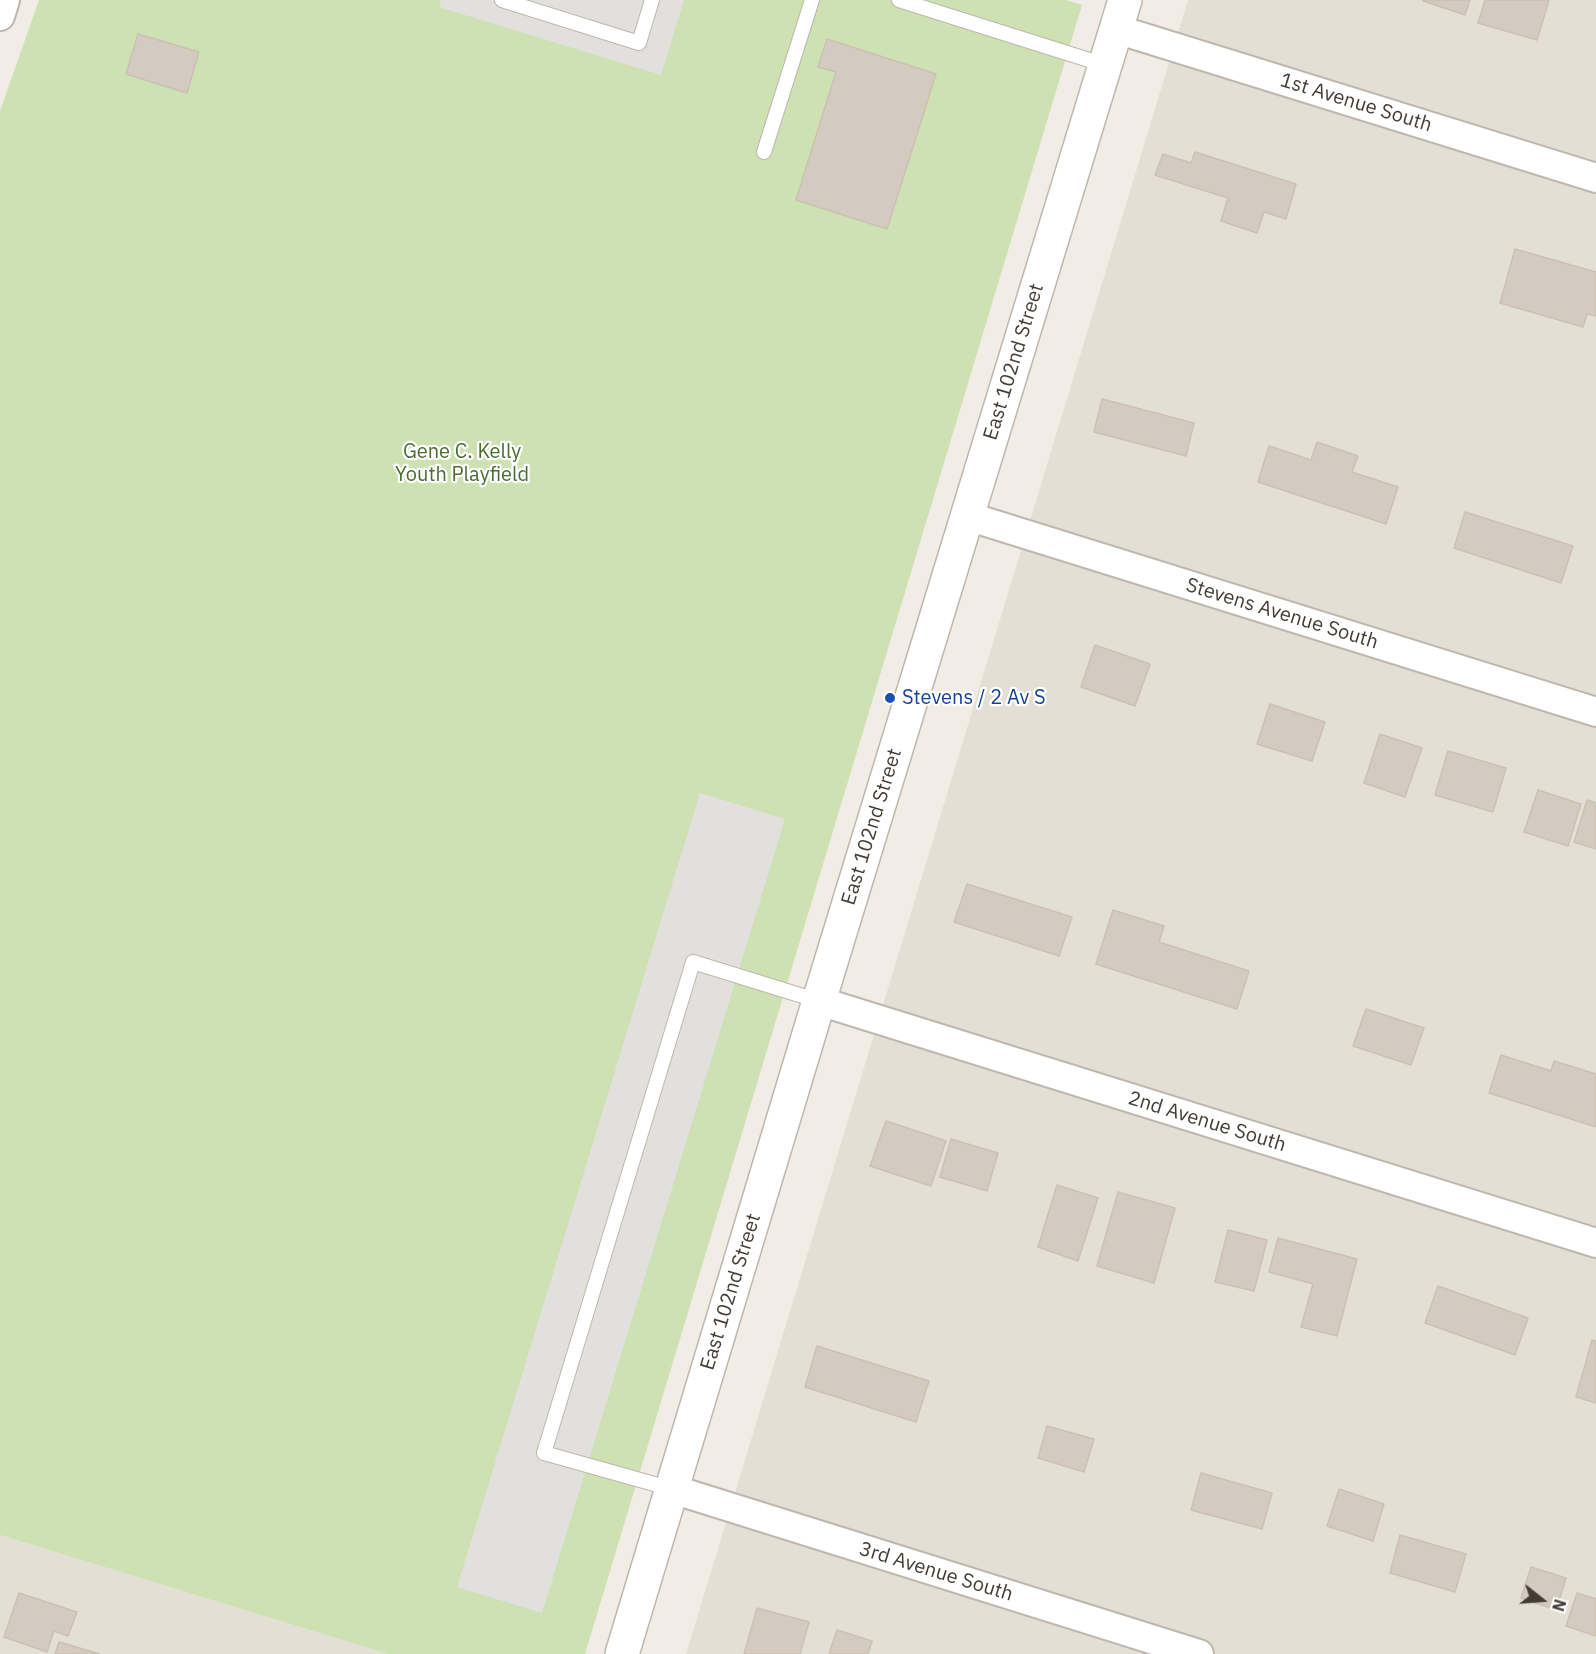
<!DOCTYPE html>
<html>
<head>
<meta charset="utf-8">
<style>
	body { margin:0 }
	#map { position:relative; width:1596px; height:1654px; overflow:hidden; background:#f1ede6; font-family:"IBM Plex Sans",sans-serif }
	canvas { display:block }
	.north { position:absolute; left:1512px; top:1570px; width:60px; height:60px; -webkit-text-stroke:4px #fff; paint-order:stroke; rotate:107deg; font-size:16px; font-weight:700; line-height:24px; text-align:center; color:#433d36 }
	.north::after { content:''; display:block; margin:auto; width:21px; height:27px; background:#433d36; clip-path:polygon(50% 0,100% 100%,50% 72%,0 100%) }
</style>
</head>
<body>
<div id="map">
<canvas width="1596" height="1654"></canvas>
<div class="north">N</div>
</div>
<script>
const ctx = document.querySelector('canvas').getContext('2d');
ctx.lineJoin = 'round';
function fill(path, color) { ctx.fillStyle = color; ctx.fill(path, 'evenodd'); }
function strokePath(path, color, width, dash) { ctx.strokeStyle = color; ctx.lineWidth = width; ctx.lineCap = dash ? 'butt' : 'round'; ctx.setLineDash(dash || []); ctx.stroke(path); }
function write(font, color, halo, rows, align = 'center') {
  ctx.font = font + ' "IBM Plex Sans",sans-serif'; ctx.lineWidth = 4.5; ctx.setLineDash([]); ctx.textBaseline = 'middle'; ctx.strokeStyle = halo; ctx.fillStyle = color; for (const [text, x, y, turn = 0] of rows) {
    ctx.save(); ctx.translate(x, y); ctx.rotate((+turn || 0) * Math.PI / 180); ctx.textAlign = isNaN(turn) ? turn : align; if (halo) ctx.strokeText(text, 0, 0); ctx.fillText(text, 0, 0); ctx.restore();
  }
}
const residential = new Path2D(`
	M1188,0h408v1654h-910z
	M0,1535l388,119h-388z`);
const green = new Path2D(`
	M39,0h1027l16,5 -497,1649h-197l-388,-119v-1424z`);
const parking = new Path2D(`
	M441,0h243l-23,75 -222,-68z
	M700,793l85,26 -243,794 -85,-26z`);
const building = new Path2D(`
	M1423,0h47l-5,15 -42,-14z
	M1485,0h64l-12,40 -59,-17z
	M138,34l61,18 -12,41 -61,-19z
	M827,39l109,35 -49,155 -91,-29 40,-128 -18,-5z
	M1195,152l101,32 -10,35 -22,-7 -7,21 -36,-12 7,-23 -73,-23 8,-21 28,9z
	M1515,249l81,23v44l-9,-2 -4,13 -83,-24z
	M1102,399l92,24 -8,33 -92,-24z
	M1317,442l41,14 -6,16 46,15 -12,37 -128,-42 11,-36 42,14z
	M1465,512l108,34 -12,37 -107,-35z
	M1095,645l55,19 -15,42 -54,-19z
	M1270,704l55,18 -13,39 -55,-17z
	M1380,734l42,14 -17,49 -41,-14z
	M1448,751l58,17 -13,44 -58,-17z
	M1538,790l43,14 -13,42 -44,-14z
	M1587,800l9,3v46l-22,-7z
	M967,884l105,33 -13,39 -105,-34z
	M1113,910l51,16 -5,16 90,29 -12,38 -141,-45z
	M1366,1009l58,19 -13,37 -58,-19z
	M1501,1055l50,16 3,-10 42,13v53l-107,-34z
	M886,1121l60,20 -15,45 -61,-20z
	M951,1139l47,14 -11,38 -47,-14z
	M1057,1185l41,13 -20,63 -40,-14z
	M1118,1192l57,16 -21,75 -57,-17z
	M1228,1230l39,10 -13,51 -39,-9z
	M1278,1238l79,21 -20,77 -36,-9 12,-43 -44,-12z
	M1438,1286l90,32 -13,37 -90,-32z
	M1592,1340l4,1v62l-20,-6z
	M817,1346l112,35 -13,41 -111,-35z
	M1047,1426l47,13 -10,33 -46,-14z
	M1201,1473l71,20 -10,36 -71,-19z
	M1339,1489l45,15 -11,37 -46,-15z
	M1400,1535l66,19 -11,38 -65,-19z
	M1531,1567l35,11 -10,32 -35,-12z
	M19,1593l58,19 -9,24 -14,-5 -7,21 -43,-15z
	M1577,1593l19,6v37l-30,-10z
	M757,1608l52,14 -9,32h-56z
	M837,1630l35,11 -4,13h-39z
	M59,1642l41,12h-45z`);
const service = new Path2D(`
	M502,0l137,43 13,-43
	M899,0l206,65
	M764,152l48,-152
	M672,1489l-128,-36 149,-491 126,39`);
const minor = new Path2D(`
	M0,16l5,-16
	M1116,29l480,149
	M967,516l629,196
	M819,1001l777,242
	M672,1489l527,165`);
const tertiary = new Path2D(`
	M622,1654l197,-653 306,-1001`);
const markers = [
	[890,698,6,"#1a4fb4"]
];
const streetNames = [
	["1st Avenue South",1356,103,17],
	["East 102nd Street",1014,362,-73],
	["Stevens Avenue South",1282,614,17],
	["East 102nd Street",872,827,-73],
	["2nd Avenue South",1207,1122,17],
	["East 102nd Street",731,1292,-73],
	["3rd Avenue South",936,1572,17]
];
const parkNames = [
	["Gene C. Kelly",462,452],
	["Youth Playfield",462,475]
];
const transitNames = [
	["Stevens / 2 Av S",902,698]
];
fill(residential, '#e4dfd5');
fill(green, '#cde1b3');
fill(parking, '#e2e0dd');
fill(building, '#d4cbc0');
strokePath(building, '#cbc0b1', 1.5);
strokePath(service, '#beb7ad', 16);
strokePath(minor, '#beb7ad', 32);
strokePath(tertiary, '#beb7ad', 36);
strokePath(service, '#fff', 14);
strokePath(minor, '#fff', 28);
strokePath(tertiary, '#fff', 33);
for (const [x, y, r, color] of markers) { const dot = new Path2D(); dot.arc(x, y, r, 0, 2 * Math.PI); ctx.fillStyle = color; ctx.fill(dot); strokePath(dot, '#fff', 2); }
write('20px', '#433d36', '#fff', streetNames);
write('20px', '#496d30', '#fff', parkNames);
write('20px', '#164399', '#fff', transitNames, 'left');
</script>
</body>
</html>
